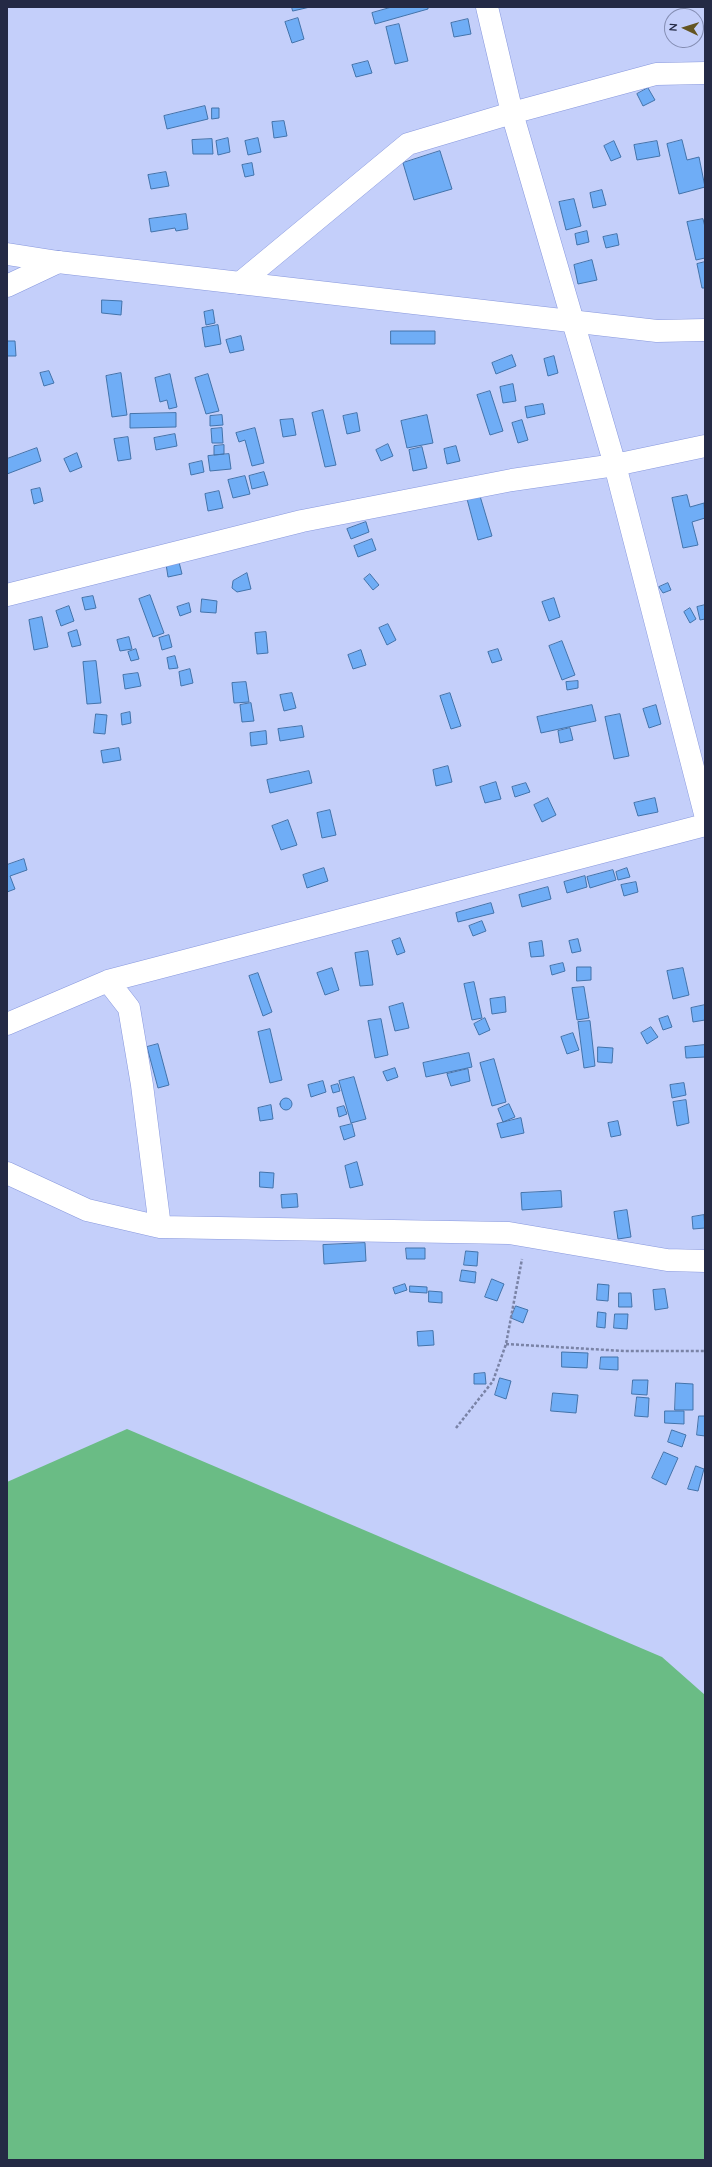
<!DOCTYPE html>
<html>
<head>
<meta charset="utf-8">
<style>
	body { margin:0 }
	#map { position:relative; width:712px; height:2167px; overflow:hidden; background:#c4cffa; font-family:Quicksand,sans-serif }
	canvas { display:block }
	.frame { position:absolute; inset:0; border:8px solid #242a45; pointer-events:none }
	.north { position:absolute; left:664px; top:8px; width:40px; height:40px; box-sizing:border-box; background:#c4cffa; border:1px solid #848db2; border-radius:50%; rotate:274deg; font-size:11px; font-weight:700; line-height:16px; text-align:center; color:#242a45 }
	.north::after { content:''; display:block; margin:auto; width:14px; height:18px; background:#645522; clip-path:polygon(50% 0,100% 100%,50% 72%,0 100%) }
</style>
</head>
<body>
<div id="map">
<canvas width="712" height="2167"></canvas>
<div class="frame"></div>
<div class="north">N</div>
</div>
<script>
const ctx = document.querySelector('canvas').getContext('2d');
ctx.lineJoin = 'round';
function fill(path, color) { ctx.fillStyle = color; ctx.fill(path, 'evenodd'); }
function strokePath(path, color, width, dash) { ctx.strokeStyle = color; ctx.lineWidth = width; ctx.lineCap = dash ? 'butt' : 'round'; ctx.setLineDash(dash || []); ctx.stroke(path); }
const green = new Path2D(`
	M127,1429l535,228 43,38v465h-698v-678z`);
const building = new Path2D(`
	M292,7h18l-17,4z
	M392,7h36v2l-53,15 -3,-11z
	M298,18l6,21 -12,4 -7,-21z
	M468,19l3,15 -17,3 -3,-14z
	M399,24l9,37 -13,3 -9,-37z
	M368,61l4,12 -16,4 -4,-12z
	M648,88l7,12 -12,6 -6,-12z
	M205,106l3,13 -41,10 -3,-13z
	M212,108h7v10l-7,1z
	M284,121l3,15 -13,2 -2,-16z
	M228,138l2,14 -12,3 -2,-14z
	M258,138l3,14 -13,3 -3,-14z
	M212,139l1,15h-20l-1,-14z
	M682,140l5,20 12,-3 6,30 -26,7 -12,-50z
	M614,141l7,16 -10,4 -7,-15z
	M657,141l3,15 -23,4 -3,-15z
	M440,151l12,38 -38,11 -11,-37z
	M252,163l2,12 -9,2 -3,-12z
	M166,172l3,14 -18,3 -3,-14z
	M602,190l4,15 -13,3 -3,-15z
	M574,199l7,27 -15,4 -7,-28z
	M186,214l2,15 -12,2 -1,-3 -24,4 -2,-13z
	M703,219l2,8v31l-9,2 -9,-38z
	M587,231l2,11 -12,3 -2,-11z
	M617,234l2,11 -13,3 -3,-11z
	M592,260l5,20 -19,4 -4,-19z
	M705,262v26h-3l-5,-24z
	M102,300l20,1 -1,14 -19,-2z
	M213,310l2,13 -9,2 -2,-13z
	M218,325l3,19 -16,3 -3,-19z
	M391,331h44v13h-44z
	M241,336l3,14 -14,3 -4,-13z
	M7,341h8l1,15h-9z
	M512,355l4,11 -20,8 -4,-11z
	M554,356l4,17 -10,3 -4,-17z
	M49,371l5,12 -10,3 -4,-13z
	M121,373l6,42 -15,2 -6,-41z
	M170,374l7,33 -8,2 -2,-9 -7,2 -5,-24z
	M208,374l11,37 -13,3 -11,-36z
	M513,384l3,17 -13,2 -3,-16z
	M490,391l13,40 -13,4 -13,-40z
	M543,404l2,10 -18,4 -2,-11z
	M323,410l13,55 -11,2 -13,-54z
	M176,413v14l-46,1v-14z
	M357,413l3,18 -13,3 -4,-18z
	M222,415l1,10 -13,1v-10z
	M427,415l6,28 -26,5 -6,-27z
	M293,419l3,16 -13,2 -3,-17z
	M522,420l6,20 -10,3 -6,-20z
	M222,428l1,15h-11l-1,-14z
	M255,428l9,35 -12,3 -7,-26 -6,2 -3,-9z
	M175,434l2,12 -21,4 -2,-12z
	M128,437l3,22 -13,2 -4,-22z
	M388,444l5,12 -12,5 -5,-11z
	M224,445v9l-10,1v-9z
	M456,446l4,15 -13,3 -3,-15z
	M422,447l5,21 -14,3 -4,-21z
	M37,448l4,13 -34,13v-15z
	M77,453l5,14 -12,5 -6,-13z
	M229,454l2,15 -21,2 -2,-15z
	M202,461l2,11 -13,3 -2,-11z
	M264,472l4,13 -16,4 -3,-13z
	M245,476l5,18 -17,4 -5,-18z
	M40,488l3,13 -9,3 -3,-14z
	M219,491l4,17 -15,3 -3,-17z
	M687,495l3,12 14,-4 1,15 -13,4 6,23 -15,3 -11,-50z
	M480,496l12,40 -14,4 -11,-41z
	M366,522l3,10 -18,7 -4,-10z
	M372,539l4,11 -18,7 -4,-11z
	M179,562l3,12 -14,3 -2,-13z
	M247,573l4,16 -14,3 -5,-4 1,-7z
	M370,574l9,11 -6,5 -9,-11z
	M668,583l3,7 -8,3 -4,-6z
	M150,595l14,38 -11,4 -14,-38z
	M93,596l3,12 -11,2 -3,-12z
	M554,598l6,19 -11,4 -7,-19z
	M202,599l15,2 -1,12 -15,-1z
	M189,603l2,9 -11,4 -3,-9z
	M705,605v14l-5,1 -3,-13z
	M69,606l5,15 -13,5 -5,-15z
	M690,608l6,11 -6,4 -6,-11z
	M42,617l6,30 -14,3 -5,-30z
	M388,624l8,16 -9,5 -8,-17z
	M77,630l4,15 -9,2 -4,-14z
	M266,632l2,21 -11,1 -2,-21z
	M169,635l3,12 -10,3 -3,-12z
	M129,637l3,12 -12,2 -3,-11z
	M562,641l13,34 -13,5 -13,-34z
	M136,649l3,10 -8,2 -3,-9z
	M498,649l4,11 -10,3 -4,-11z
	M361,650l5,15 -13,4 -5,-14z
	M175,656l3,12 -9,1 -2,-11z
	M96,661l5,42 -14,1 -4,-42z
	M190,669l3,14 -12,3 -2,-14z
	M138,673l3,13 -16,3 -2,-14z
	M578,681v7l-11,2 -1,-8z
	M246,682l3,20 -15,1 -2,-20z
	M292,693l4,15 -12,3 -4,-16z
	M450,693l11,33 -10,3 -11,-33z
	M251,703l3,18 -12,1 -2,-17z
	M592,705l4,16 -55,12 -4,-16z
	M656,705l5,19 -12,4 -6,-19z
	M130,712l1,11 -9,2 -1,-11z
	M96,714l11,1 -2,19 -11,-1z
	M620,714l9,42 -15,3 -9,-42z
	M302,726l2,11 -24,4 -2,-12z
	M570,728l3,12 -13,3 -2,-12z
	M266,731l1,13 -16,2 -1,-13z
	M119,748l2,12 -18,3 -2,-12z
	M448,766l4,16 -16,4 -3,-16z
	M309,771l3,12 -42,10 -3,-13z
	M496,782l5,17 -16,4 -5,-16z
	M526,783l4,9 -15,5 -3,-10z
	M548,798l8,17 -14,7 -8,-17z
	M655,798l3,14 -20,4 -4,-13z
	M330,810l6,25 -14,3 -5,-25z
	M288,820l9,25 -16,5 -9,-24z
	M24,859l3,11 -17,6 5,13 -8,3v-27z
	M324,868l4,13 -21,7 -4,-13z
	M627,868l3,9 -12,3 -2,-8z
	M613,870l3,10 -26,8 -3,-11z
	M585,876l2,11 -20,6 -3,-11z
	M636,882l2,10 -14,4 -3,-11z
	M548,887l3,12 -29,8 -3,-12z
	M491,903l3,10 -36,9 -2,-9z
	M482,921l4,10 -13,5 -4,-10z
	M400,938l5,14 -8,3 -5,-14z
	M578,939l3,12 -9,2 -3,-12z
	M542,941l2,15 -13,1 -2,-14z
	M368,951l5,34 -13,1 -5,-33z
	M563,963l2,8 -13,4 -2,-9z
	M577,967h14v13l-14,1z
	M332,968l7,22 -14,5 -8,-22z
	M683,968l6,27 -16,4 -6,-28z
	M258,973l14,39 -9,4 -14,-40z
	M474,982l8,36 -10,2 -8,-36z
	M584,987l5,31 -12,2 -5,-32z
	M505,997l1,15 -14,2 -2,-15z
	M403,1003l6,25 -14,3 -6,-24z
	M705,1005v15l-12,2 -2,-14z
	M668,1016l4,11 -9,3 -4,-11z
	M485,1018l5,12 -11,5 -5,-11z
	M381,1019l7,36 -13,3 -7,-37z
	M590,1021l5,45 -11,2 -6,-46z
	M651,1027l7,10 -11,7 -6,-11z
	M270,1029l12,51 -12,3 -12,-51z
	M573,1033l6,17 -12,4 -6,-17z
	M158,1044l11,41 -11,3 -11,-41z
	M705,1045v12l-19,1 -1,-11z
	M598,1047l15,1 -1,15 -14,-1z
	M469,1053l3,14 -46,10 -3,-14z
	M494,1059l12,43 -14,4 -12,-43z
	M395,1068l3,9 -11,4 -4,-9z
	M468,1069l2,12 -19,5 -4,-12z
	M354,1077l12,42 -15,4 -12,-42z
	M323,1081l3,11 -15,5 -3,-12z
	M684,1083l2,12 -14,3 -2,-13z
	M338,1084l2,7 -7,2 -2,-7z
	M280 1104a6 6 0 1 1 12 0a6 6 0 1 1-12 0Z
	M686,1100l3,23 -12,3 -4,-24z
	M509,1104l6,13 -12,5 -5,-13z
	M271,1105l2,14 -13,2 -2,-13z
	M344,1106l3,8 -8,3 -2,-9z
	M521,1118l3,15 -23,5 -4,-14z
	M618,1121l3,14 -10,2 -3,-14z
	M352,1124l3,12 -11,4 -4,-13z
	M357,1162l6,23 -13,3 -5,-22z
	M260,1172l14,1 -1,15 -13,-1z
	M561,1191l1,16 -40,3 -1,-17z
	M297,1194l1,13 -16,1 -1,-13z
	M627,1210l4,27 -13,2 -4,-27z
	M704,1215l1,13 -12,1 -1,-12z
	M365,1243l1,18 -42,3 -1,-19z
	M406,1248h19v11h-18z
	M466,1251l12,1 -1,14 -13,-1z
	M462,1270l14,2 -1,11 -15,-2z
	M492,1279l12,5 -7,17 -12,-4z
	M405,1284l2,6 -12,4 -2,-6z
	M598,1284l11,1 -1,16 -11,-1z
	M410,1286l17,1v6l-17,-1z
	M665,1289l3,19 -13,2 -2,-20z
	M429,1291l13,1v11l-13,-1z
	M619,1293h12l1,14h-13z
	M516,1306l12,4 -5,13 -12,-5z
	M598,1312l8,1 -1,15 -8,-1z
	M615,1314h13l-1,15 -13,-1z
	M433,1331l1,14 -16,1 -1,-14z
	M562,1352l26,1 -1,15 -25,-1z
	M601,1357h17v13l-18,-1z
	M485,1373l1,11h-12v-10z
	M500,1378l11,3 -5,18 -11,-4z
	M633,1380h15l-1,15 -15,-1z
	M676,1383l17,1v26h-18z
	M553,1393l25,2 -2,18 -25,-2z
	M637,1397l12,1 -1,19 -13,-1z
	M665,1411h19v13l-19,-1z
	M699,1416h6v20l-8,-1z
	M672,1430l14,5 -4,12 -14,-5z
	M664,1452l14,6 -12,27 -14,-7z
	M696,1466l8,3 -6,22 -10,-2z`);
const path = new Path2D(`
	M506,1344l118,7h81
	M456,1428l37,-47 13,-37 16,-85`);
const street = new Path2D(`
	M487,7l25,106 103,352 90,349
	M240,283l168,-139 104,-31 144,-39 49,-1
	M7,286l51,-24
	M7,595l295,-74 210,-41 103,-15 90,-19
	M108,981l21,27 13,77 18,142
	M7,1024l101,-43 597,-156
	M7,1173l80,37 73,17 349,6 158,27 38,1`);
const secondary = new Path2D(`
	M58,262l599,69 48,-1`);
const primary = new Path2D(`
	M7,254l51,8`);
fill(green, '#6abc85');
fill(building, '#6fadf6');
strokePath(building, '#4373aa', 1);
strokePath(street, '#8898dd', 23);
strokePath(secondary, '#8898dd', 23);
strokePath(primary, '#8898dd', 23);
strokePath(path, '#7a83a6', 2.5, [3, 2]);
strokePath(street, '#fff', 22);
strokePath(secondary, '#fff', 22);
strokePath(primary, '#fff', 22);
</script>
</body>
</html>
